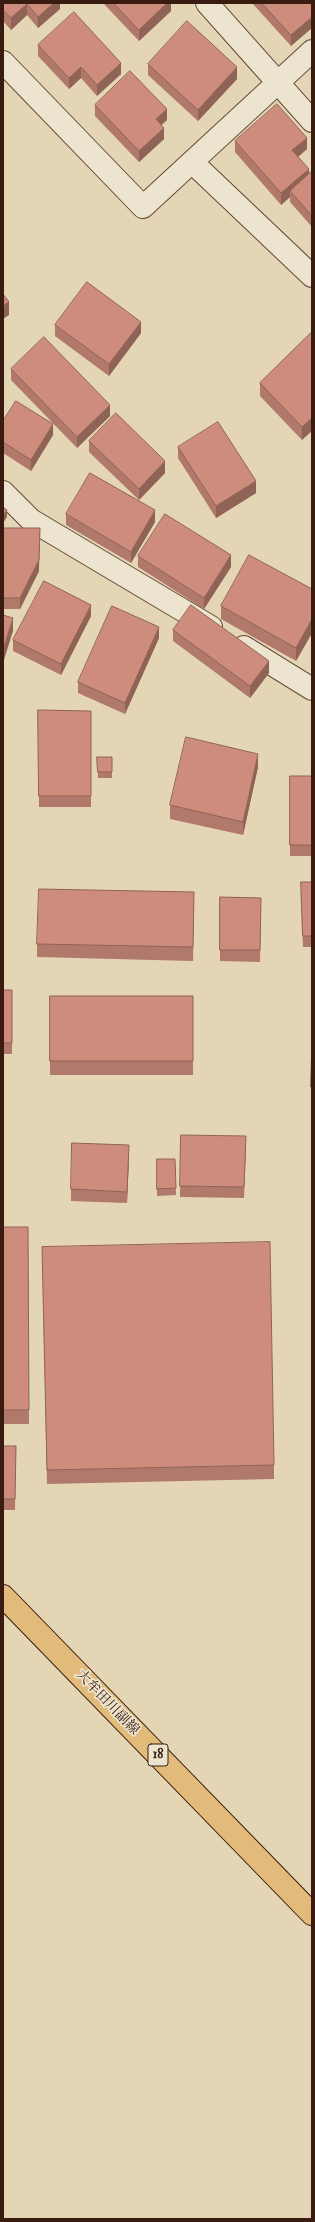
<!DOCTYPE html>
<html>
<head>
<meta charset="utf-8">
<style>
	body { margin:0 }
	#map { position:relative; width:315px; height:2222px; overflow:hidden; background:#e4d5b5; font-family:"IM FELL Double Pica",serif }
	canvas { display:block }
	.frame { position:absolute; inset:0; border:4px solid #391c0f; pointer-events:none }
</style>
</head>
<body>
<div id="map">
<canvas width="315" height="2222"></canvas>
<div class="frame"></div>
</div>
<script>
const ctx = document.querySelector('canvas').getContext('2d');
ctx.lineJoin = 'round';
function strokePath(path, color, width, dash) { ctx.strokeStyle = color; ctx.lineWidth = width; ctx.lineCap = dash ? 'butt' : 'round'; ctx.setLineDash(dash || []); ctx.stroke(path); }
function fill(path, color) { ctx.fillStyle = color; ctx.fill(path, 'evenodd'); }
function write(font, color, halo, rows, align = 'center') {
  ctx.font = font + ' "IM FELL Double Pica","Noto Serif JP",serif'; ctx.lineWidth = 3.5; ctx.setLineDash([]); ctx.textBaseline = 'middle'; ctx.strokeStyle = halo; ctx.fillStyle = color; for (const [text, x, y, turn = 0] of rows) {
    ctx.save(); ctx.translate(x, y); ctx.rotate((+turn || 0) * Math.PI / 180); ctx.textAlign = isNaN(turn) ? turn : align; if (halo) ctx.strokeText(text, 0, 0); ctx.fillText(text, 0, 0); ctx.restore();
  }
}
const minor = new Path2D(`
	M207,3l105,118
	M3,62l140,145 169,-156
	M193,163l119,113
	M3,492l28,28 180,107
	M244,647l68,42`);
const major = new Path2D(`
	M3,1596l309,318`);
const wall = new Path2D(`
	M3,3h57v6l-22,19 -11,-13 -16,15 -8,-9z
	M103,3h68v8l-32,30z
	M253,3h59l-21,43 -38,-42z
	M38,45l83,29 -24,22 -16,-18 -12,11 -31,-33z
	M148,64l89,15 -39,42 -50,-46z
	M95,105l72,15 -6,5 3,14 -25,23 -44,-46z
	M235,141l72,8 -9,8 11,16 3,-2v56l-22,-25v-5l-9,8 -46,-53z
	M55,325l86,8 -32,43 -54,-40z
	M312,332l-10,108 -42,-44v-13z
	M11,369l99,47 -33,32 -66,-68z
	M3,421l50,14 -22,36 -28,-18z
	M89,441l76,32 -26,27 -50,-48z
	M178,447l78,46 -40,25 -38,-60z
	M66,514l89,8 -24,41 -65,-38z
	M3,528l36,43 -19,38h-17z
	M138,556l93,11 -27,42 -66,-42z
	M312,589v44l-16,28 -75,-42v-13z
	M91,616l-30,59 -48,-24v-11z
	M173,630l96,43 -19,25 -77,-57z
	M159,638l-34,76 -47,-21v-11z
	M38,710l53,86v11h-52z
	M97,757h15v21h-14z
	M258,767l-15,68 -73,-16v-14z
	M290,776h22v80h-22z
	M312,882v65h-9l-2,-54z
	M220,897l41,1 -1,64 -40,-1z
	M194,905l-1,56 -156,-4v-13z
	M3,990h9v64h-9z
	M50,996h143v79h-143z
	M312,1040v60h-1z
	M181,1135l65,12 -2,51 -64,-1z
	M129,1156l-2,47 -56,-2v-12z
	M157,1159h18l1,36 -19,1z
	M3,1227h25l1,197h-26z
	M42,1247l232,218v14l-227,5z
	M3,1446h13l-1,64h-12z`);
const shadedWall = new Path2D(`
	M54,3h6v6l-22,19v-11z
	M167,3h4v8l-32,30v-11z
	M27,4v11l-16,15v-12z
	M312,17v11l-21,18v-11z
	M121,63v11l-24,22v-11z
	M81,67v11l-12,11v-11z
	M237,67v12l-39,42v-11z
	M167,109v11l-11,10v-11z
	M164,128v11l-25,23v-11z
	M307,138v11l-15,13v-12z
	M309,169v12l-19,10v6l-9,8v-12z
	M9,302v13l-6,4v-13z
	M141,322v11l-32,43v-12z
	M110,405v11l-33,32v-11z
	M312,418v13l-10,9v-13z
	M53,424v11l-22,36v-11z
	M165,461v12l-26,27v-11z
	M256,481v12l-40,25v-12z
	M7,510v7l-4,6v-7z
	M155,510v12l-24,41v-11z
	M40,528l-1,43 -19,38v-11z
	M231,555v12l-27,42v-11z
	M91,605v11l-30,59v-11z
	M13,618v13l-10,32v-13z
	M312,619v14l-16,28v-13z
	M159,627v11l-34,76v-11z
	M269,661v12l-19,25v-12z
	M258,754v13l-15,68v-13z
	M129,1145v11l-2,47v-11z`);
const building = new Path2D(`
	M3,3h51l-16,14 -11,-13 -16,14 -8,-8z
	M114,3h53l-28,27z
	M262,3h50v14l-21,18z
	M74,12l47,51 -24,22 -16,-18 -12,11 -31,-33z
	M187,21l50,46 -39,43 -50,-46z
	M130,71l37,38 -11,10 8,9 -25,23 -44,-46z
	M277,104l30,34 -15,12 17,19 -28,24 -46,-52z
	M312,171v45l-22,-25z
	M87,282l54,40 -32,42 -54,-39z
	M3,294l6,8 -6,4z
	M312,332v86l-10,9 -42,-44z
	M44,337l66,68 -33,32 -66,-68z
	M16,401l37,23 -22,36 -28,-18v-21z
	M116,413l49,48 -26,28 -50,-48z
	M218,422l38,59 -40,25 -38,-59z
	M90,473l65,37 -24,42 -65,-38z
	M3,507l4,3 -4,6z
	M165,514l66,41 -27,43 -66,-42z
	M3,528h37l-1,32 -19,38h-17z
	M249,555l63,34v30l-16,29 -75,-42z
	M44,581l47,24 -30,59 -48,-24z
	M191,605l78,56 -19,25 -77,-56z
	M112,606l47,21 -34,76 -47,-21z
	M3,615l10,3 -10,32z
	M38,710l53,1v85h-52z
	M186,737l72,17 -15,68 -73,-17z
	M97,757h15v15h-14z
	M290,776h22v69h-22z
	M301,882h11v54h-9z
	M39,889l155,3 -1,55 -156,-3z
	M220,897l41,1 -1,52h-40z
	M3,990h9v53h-9z
	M50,996h143v65h-143z
	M312,1040v47h-1z
	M181,1135l65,1 -2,51 -64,-1z
	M72,1143l57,2 -2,47 -56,-3z
	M157,1159h18l1,29 -19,1z
	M3,1227h25l1,183h-26z
	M270,1242l4,223 -227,5 -5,-223z
	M3,1446h13l-1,53h-12z`);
const shields = [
	[158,1755,20]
];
const shieldNames = [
	["18",158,1755]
];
const streetNames = [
	["大牟田川副線",107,1703,46]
];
strokePath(minor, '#644a38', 24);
strokePath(major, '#391c0f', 24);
strokePath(minor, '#ede4cf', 22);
strokePath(major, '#e2ba7a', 22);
fill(wall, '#b1796b');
fill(shadedWall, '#906357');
fill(building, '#ce8d7c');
strokePath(building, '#906357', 1);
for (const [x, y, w] of shields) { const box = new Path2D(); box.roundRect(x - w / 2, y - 11, w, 22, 3); ctx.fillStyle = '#ede4cf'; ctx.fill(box); strokePath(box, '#391c0f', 1); }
write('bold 13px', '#391c0f', null, shieldNames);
write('14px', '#391c0f', '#ede4cf', streetNames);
</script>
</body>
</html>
